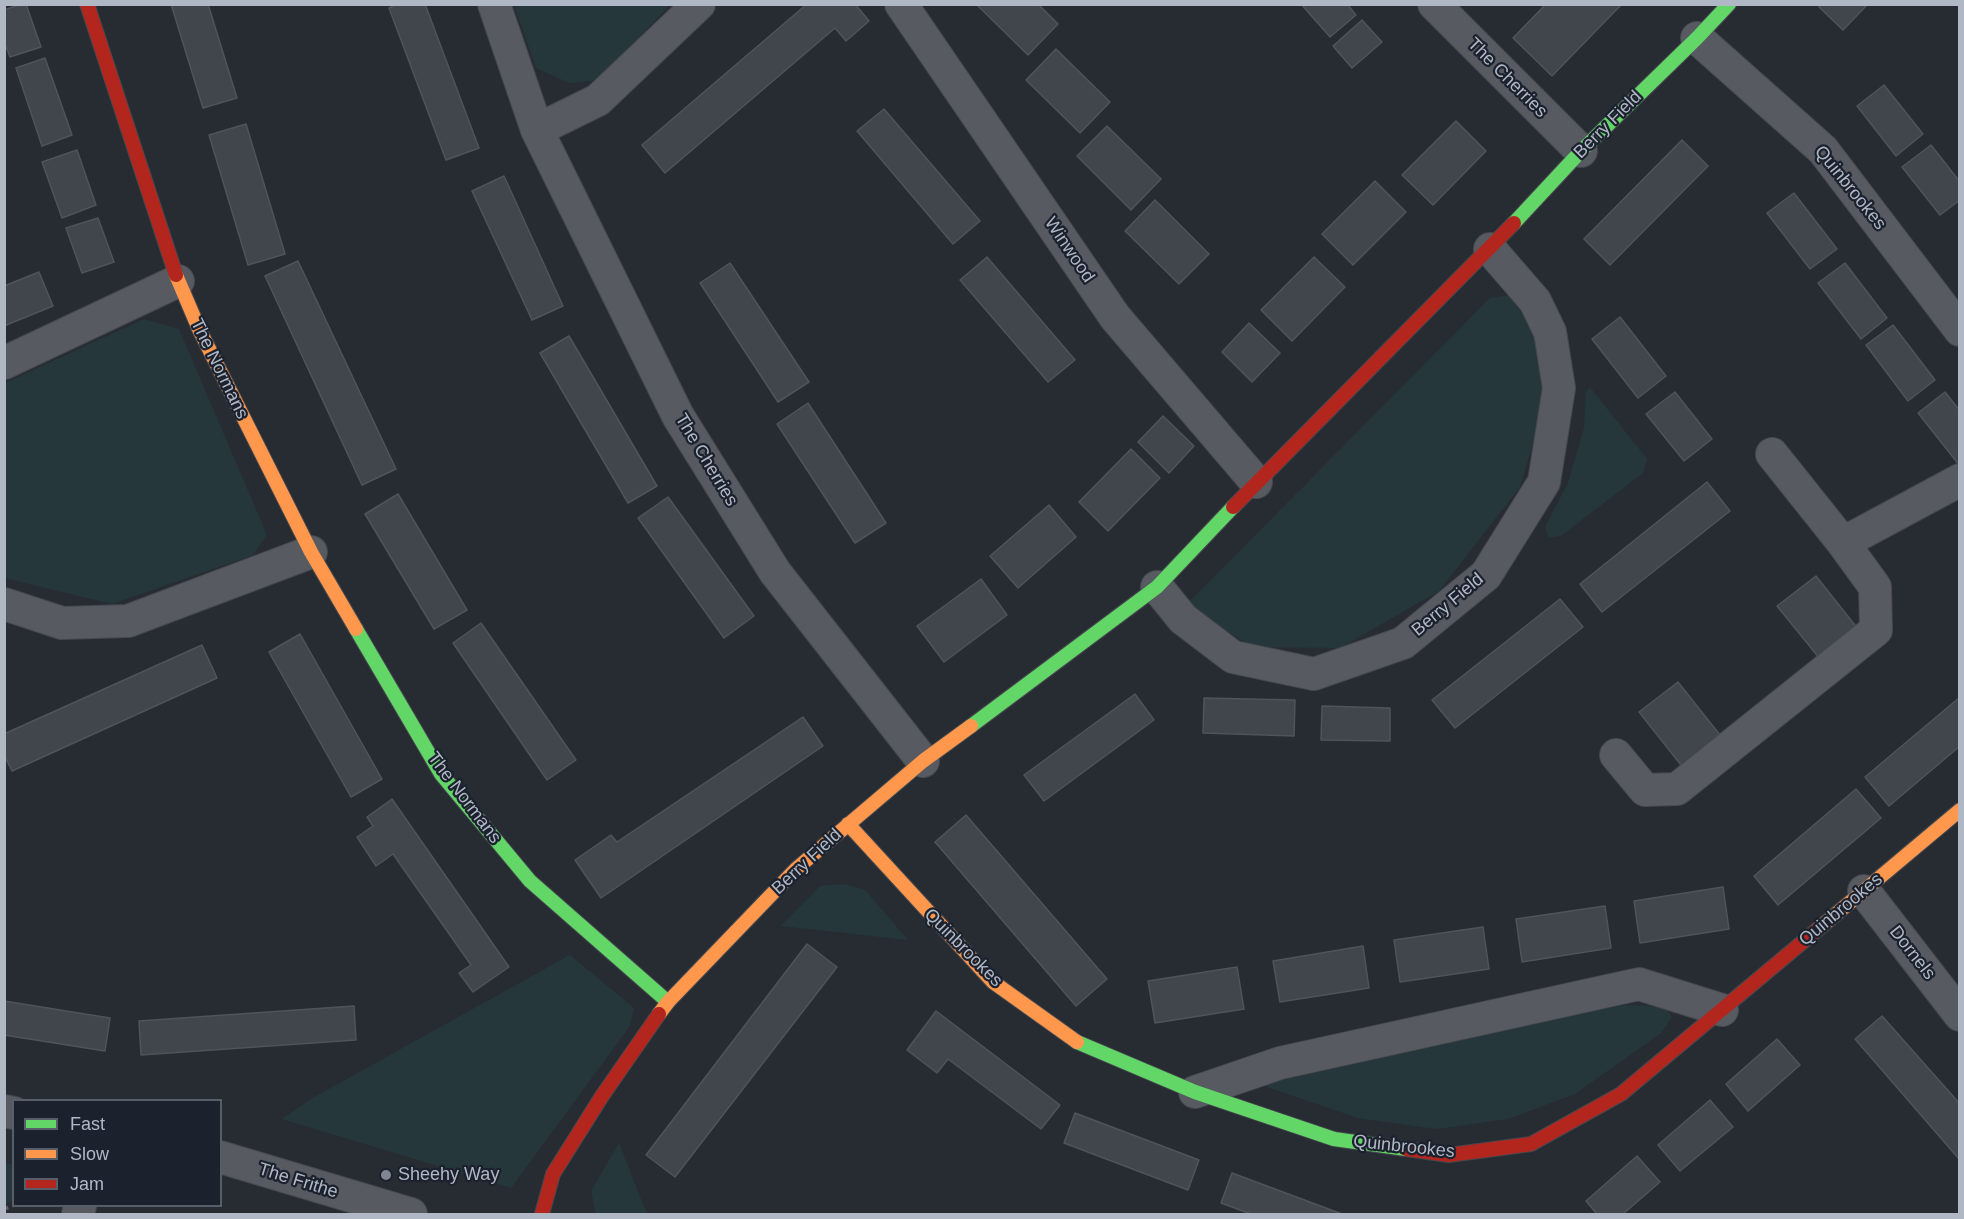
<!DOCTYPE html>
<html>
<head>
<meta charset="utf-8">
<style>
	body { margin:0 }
	#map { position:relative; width:1964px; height:1219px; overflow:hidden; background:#272c33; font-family:Helvetica,sans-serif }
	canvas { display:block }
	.frame { position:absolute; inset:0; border:6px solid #b0b8c5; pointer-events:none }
	.legend { position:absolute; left:12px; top:1099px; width:210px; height:108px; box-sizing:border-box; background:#1b222e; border:2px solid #575e6a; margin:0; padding:8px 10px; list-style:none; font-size:18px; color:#b0b8c5 }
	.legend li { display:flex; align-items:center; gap:12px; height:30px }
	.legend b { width:30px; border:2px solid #575e6a }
</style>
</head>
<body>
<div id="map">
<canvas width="1964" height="1219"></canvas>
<div class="frame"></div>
<ul class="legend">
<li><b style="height:8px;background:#63d668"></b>Fast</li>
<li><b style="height:8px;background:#ff974d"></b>Slow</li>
<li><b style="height:8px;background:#b3261e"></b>Jam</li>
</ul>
</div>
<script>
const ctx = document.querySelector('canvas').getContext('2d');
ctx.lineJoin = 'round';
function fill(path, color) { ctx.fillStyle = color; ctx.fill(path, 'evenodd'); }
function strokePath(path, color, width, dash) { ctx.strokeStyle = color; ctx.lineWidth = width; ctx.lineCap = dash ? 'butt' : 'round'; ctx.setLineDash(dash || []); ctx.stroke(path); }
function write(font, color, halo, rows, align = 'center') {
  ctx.font = font + ' Helvetica,sans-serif'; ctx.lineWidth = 4.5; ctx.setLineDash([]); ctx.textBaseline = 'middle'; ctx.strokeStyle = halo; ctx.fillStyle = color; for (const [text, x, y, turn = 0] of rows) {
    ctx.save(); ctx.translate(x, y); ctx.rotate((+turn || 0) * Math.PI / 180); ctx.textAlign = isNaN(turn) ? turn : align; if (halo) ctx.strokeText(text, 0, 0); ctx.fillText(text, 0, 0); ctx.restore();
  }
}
const green = new Path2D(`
	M514,5h156l-72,75 -29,3 -33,-15z
	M1519,294l29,71 -11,65 -17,57 -81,104 -99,57 -87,-1 -68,-41 305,-308z
	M144,319l35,10 88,206 -14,20 -141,49 -107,-26v-195z
	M1590,387l57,72 -4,14 -82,63 -12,2 -4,-11 23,-44 16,-55 2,-36z
	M844,884l21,6 43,50 -127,-14 39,-40z
	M570,955l64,53 -4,18 -119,162 -229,-69 29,-20z
	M1626,1005l39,2 7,10 -11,16 -86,61 -67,25 -72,10 -78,-11 -91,-31 3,-16 16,-14z
	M619,1143l28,71h-51l-5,-23z
	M5,1163l9,2 -1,35 -8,4z`);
const building = new Path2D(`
	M22,4h4l15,43 -31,10 -6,-16v-31z
	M171,4h37l29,94 -34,10z
	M398,4h27l54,144 -33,12 -57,-152z
	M807,4h48l14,17 -23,20 -11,-13 -170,145 -23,-28z
	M976,4h62l20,20 -30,31z
	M1301,4h46l9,11 -26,22z
	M1546,4h76l-70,72 -39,-38z
	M1822,4h46l-25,26 -24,-23z
	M1362,20l20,22 -30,26 -19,-22z
	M1056,49l54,53 -30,31 -54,-53z
	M45,58l27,77 -30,11 -26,-78z
	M1884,85l39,49 -27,22 -39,-50z
	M884,109l96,112 -27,23 -96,-113z
	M1456,121l30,30 -53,54 -31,-30z
	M246,124l39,130 -37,11 -39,-130z
	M1107,126l54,53 -30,31 -54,-54z
	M1682,140l26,26 -98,99 -26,-26z
	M1931,145l29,37v18l-20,15 -38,-48z
	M77,150l19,55 -34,13 -20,-56z
	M504,176l59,130 -31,14 -60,-129z
	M1375,181l31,31 -53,53 -31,-31z
	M1794,193l43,56 -27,20 -43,-56z
	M1155,200l54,54 -30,30 -54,-53z
	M98,218l16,44 -32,11 -16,-45z
	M987,257l88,103 -27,22 -88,-102z
	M1314,257l31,30 -53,54 -31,-31z
	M298,261l98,208 -34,16 -97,-209z
	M730,263l79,119 -31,20 -78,-119z
	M1845,263l42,55 -26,21 -43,-56z
	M39,272l14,34 -49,20v-40z
	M1620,317l46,59 -28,22 -46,-59z
	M1249,323l31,30 -28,29 -30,-30z
	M1893,325l42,55 -27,21 -42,-56z
	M569,336l88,150 -29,17 -88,-150z
	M1675,392l37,47 -28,22 -38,-47z
	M1945,392l15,19v55l-42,-53z
	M808,403l78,120 -31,20 -78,-119z
	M1163,416l31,30 -25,27 -31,-31z
	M1131,449l29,29 -52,53 -29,-29z
	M1707,482l23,29 -128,101 -22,-28z
	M398,494l69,116 -33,19 -69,-115z
	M668,497l86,119 -30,22 -86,-120z
	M1049,505l27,32 -58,51 -28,-32z
	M1816,576l42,53 -38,30 -43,-53z
	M981,579l26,36 -63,47 -27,-36z
	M1560,599l23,28 -128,101 -23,-28z
	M481,623l95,137 -29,20 -94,-137z
	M300,634l82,145 -31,18 -82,-145z
	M202,645l15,33 -205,93 -8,-16v-21z
	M1678,682l42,53 -39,30 -42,-53z
	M1135,694l19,26 -110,81 -20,-26z
	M1960,697v49l-71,60 -24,-29z
	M1204,698l91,2 -1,36 -91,-3z
	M1322,706l68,2v33l-69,-1z
	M803,717l20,29 -222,152 -26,-38 36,-25 6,7z
	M1856,789l25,29 -103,87 -24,-29z
	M392,799l117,168 -36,25 -14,-19 12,-8 -78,-111 -17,12 -19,-29 16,-11 -6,-9z
	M966,815l141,164 -31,27 -141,-164z
	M1723,887l6,42 -89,14 -6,-42z
	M1605,906l6,42 -89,14 -6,-43z
	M1483,927l6,42 -89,13 -6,-42z
	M807,944l30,23 -162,210 -29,-22z
	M1363,946l6,42 -89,14 -7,-41z
	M1237,967l7,42 -89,14 -7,-42z
	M4,1001l106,17 -5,33 -101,-16z
	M354,1006l2,34 -215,15 -2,-34z
	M936,1011l124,94 -19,24 -93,-70 -11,14 -30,-23z
	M1882,1016l78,88 -1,55 -104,-120z
	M1777,1039l23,26 -52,46 -22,-27z
	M1710,1100l23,27 -53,44 -22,-26z
	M1075,1113l124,47 -11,30 -124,-47z
	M1637,1156l23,26 -37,32h-26l-11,-13z
	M1232,1173l110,41h-91l-30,-11z`);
const path = new Path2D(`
	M4,1209l10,-4`);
const street = new Path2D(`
	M494,4l43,126 141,286 97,156 148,189
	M901,4l214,313 141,165
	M1434,4l147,147
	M1697,38l126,112 137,180
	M537,130l61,-30 101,-96
	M4,363l174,-82
	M1843,543l117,-63
	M1157,587l26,32 50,38 81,17 89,-31 83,-68 58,-93 15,-94 -9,-56 -15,-31 -45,-52
	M4,604l58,19 66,-2 183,-69
	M1616,755l29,35 32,-1 199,-159 -1,-43 -32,-44 -71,-89
	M1864,891l96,124
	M1195,1092l85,-29 359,-79 83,26
	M4,1111l10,2
	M220,1157l191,57
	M78,1214l2,-8`);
const fast = new Path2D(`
	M1514,223l67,-72 116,-113 32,-34
	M356,629l85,145 89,107 138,121
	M971,726l186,-139 76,-80
	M1077,1042l118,50 139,47 72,10`);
const slow = new Path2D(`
	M176,275l23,54 112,223 45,77
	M848,824l145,158 84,60
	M1817,930l143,-120
	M659,1014l9,-12 128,-133 127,-108 48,-35`);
const jam = new Path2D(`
	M87,4l89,271
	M1233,507l281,-284
	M1406,1149l43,6 82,-11 90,-50 196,-164
	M542,1214l11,-40 49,-78 57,-82`);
const markers = [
	[386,1175,6,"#808792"]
];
const streetNames = [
	["The Cherries",1507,78,45],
	["Berry Field",1608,125,-45],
	["Quinbrookes",1850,188,51],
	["Winwood",1069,250,56],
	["The Normans",219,369,64],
	["The Cherries",706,460,59],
	["Berry Field",1448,605,-40],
	["The Normans",464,798,53],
	["Berry Field",807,862,-43],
	["Quinbrookes",1841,910,-40],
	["Quinbrookes",963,948,45],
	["Dornels",1912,953,52],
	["Quinbrookes",1404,1147,6],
	["The Frithe",298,1181,17]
];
const poiNames = [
	["Sheehy Way",398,1175]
];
fill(green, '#25373a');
fill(building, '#41454c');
strokePath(building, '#4f545b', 1.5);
strokePath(street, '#45484e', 34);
strokePath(fast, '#45484e', 16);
strokePath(slow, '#45484e', 16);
strokePath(jam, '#45484e', 16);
strokePath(path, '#5a5f65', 4, [4.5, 4.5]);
strokePath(street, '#575a61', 32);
strokePath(fast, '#63d668', 14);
strokePath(slow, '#ff974d', 14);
strokePath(jam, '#b3261e', 14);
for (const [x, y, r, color] of markers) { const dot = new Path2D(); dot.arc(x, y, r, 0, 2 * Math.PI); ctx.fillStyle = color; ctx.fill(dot); strokePath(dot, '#1b222e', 2); }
write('18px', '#b0b8c5', '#1b222e', streetNames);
write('18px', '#b0b8c5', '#1b222e', poiNames, 'left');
</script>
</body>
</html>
